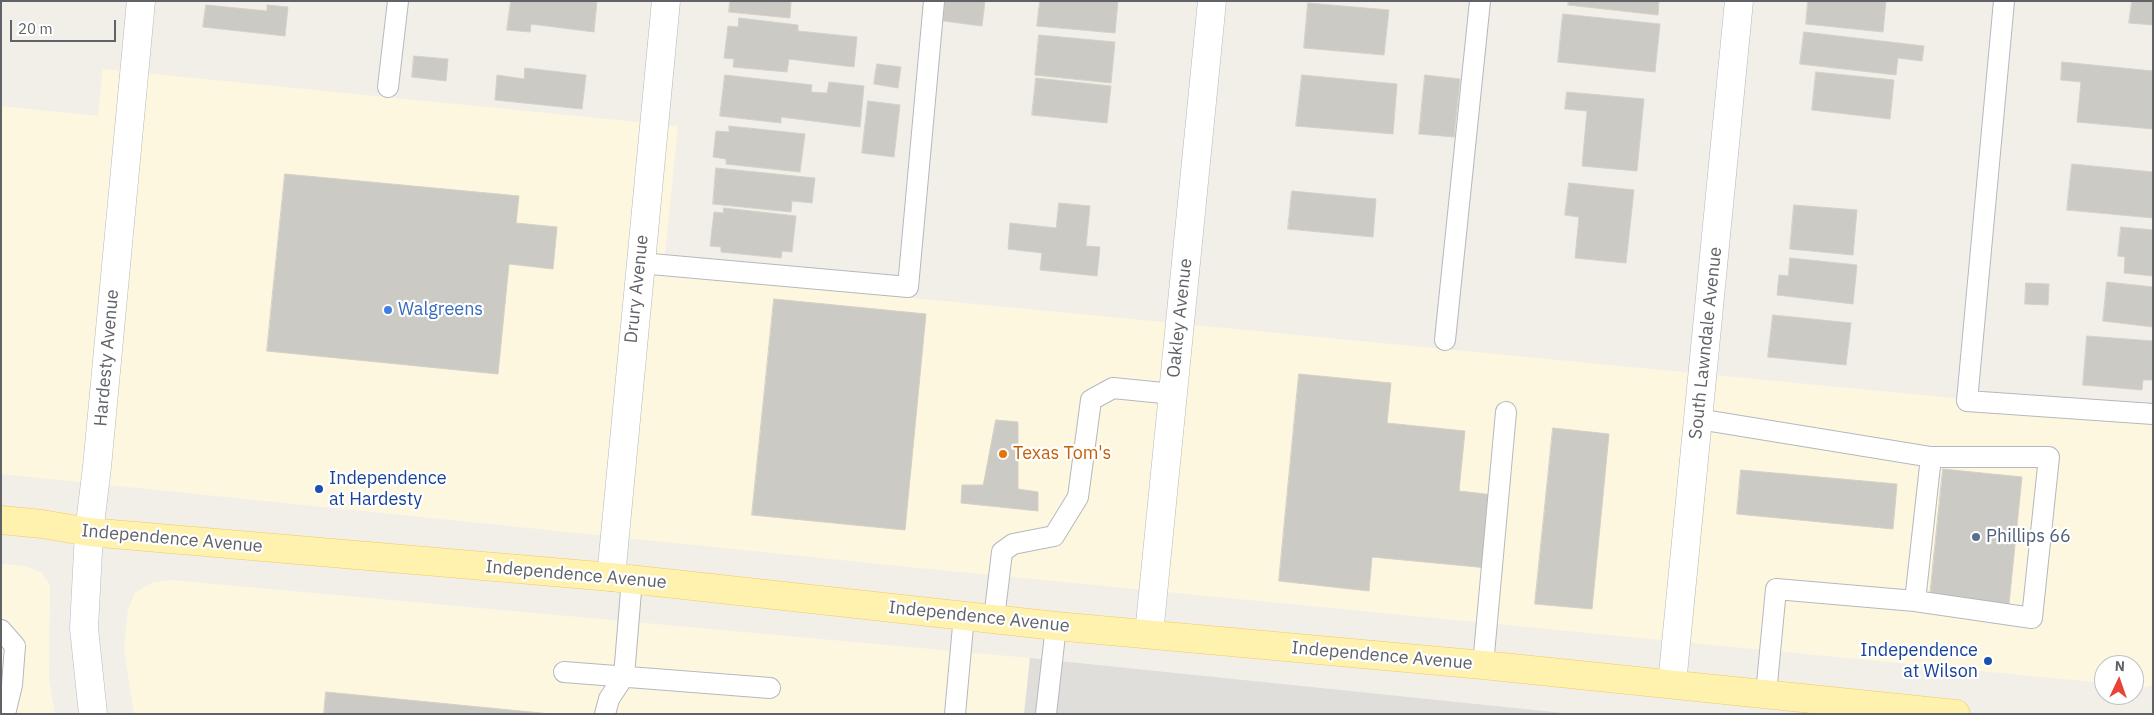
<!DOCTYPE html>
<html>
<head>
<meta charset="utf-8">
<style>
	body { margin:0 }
	#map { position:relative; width:2154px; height:715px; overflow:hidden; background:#f1efe8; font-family:"IBM Plex Sans",sans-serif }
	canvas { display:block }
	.frame { position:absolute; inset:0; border:2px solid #5f6368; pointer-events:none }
	.north { position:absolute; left:2094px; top:655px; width:50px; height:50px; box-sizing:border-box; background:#fff; border:1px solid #bfc1c3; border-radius:50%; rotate:3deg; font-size:14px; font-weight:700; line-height:20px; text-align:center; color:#5f6368 }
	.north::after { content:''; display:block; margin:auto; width:18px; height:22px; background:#ea4335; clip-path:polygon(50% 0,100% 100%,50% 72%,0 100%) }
	.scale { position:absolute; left:10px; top:20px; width:106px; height:22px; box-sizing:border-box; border:2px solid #5f6368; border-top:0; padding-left:6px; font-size:15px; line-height:18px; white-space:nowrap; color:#5f6368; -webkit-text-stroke:4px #fff; paint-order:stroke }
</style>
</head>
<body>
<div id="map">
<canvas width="2154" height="715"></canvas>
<div class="frame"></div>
<div class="north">N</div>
<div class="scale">20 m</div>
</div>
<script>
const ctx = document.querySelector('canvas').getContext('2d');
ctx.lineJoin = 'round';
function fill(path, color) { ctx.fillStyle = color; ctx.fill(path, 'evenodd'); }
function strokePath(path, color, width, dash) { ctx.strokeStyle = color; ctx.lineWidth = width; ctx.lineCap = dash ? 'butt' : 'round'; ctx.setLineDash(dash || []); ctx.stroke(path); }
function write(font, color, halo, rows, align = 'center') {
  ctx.font = font + ' "IBM Plex Sans",sans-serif'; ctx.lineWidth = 4.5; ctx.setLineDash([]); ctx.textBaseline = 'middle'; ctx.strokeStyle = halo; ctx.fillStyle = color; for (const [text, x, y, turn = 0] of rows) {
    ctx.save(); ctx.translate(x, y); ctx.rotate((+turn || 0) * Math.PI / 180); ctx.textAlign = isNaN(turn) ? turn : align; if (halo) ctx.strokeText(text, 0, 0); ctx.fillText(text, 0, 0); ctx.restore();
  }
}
const commercial = new Path2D(`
	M103,69l575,57 -15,148 1290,124 16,11 184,12v264l-6,2 -13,-1v-21h-30v18l-1185,-115 -918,-94v-368l97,10z
	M1,564l23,2 17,6 9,13 -1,95 6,34h-54z
	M171,580l859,78 -6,56h-890l-10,-64 4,-41 7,-16 16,-10z`);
const industrial = new Path2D(`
	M1030,658l543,56h-549z`);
const building = new Path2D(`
	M511,1h86l-3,31 -63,-8 -1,8 -23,-2z
	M730,1h61l-1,17 -61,-6z
	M945,1h40l-3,25 -39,-5z
	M1040,1h78l-3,32 -78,-7z
	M1569,1h90l-1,14 -90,-10z
	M1808,1h78l-3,31 -77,-8z
	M2132,1h21v24l-24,-2z
	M1308,3l81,7 -5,45 -80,-7z
	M206,5l61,6v-6l21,2 -3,29 -82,-9z
	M1563,14l97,10 -5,48 -97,-10z
	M739,18l59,7v6l59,6 -3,30 -65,-8 -2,13 -54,-5 1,-8 -10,-1 4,-32 10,1z
	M1804,32l120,14 -2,15 -24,-3 -2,17 -96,-11z
	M1039,35l76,7 -4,41 -76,-8z
	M414,56l34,3 -2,22 -34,-4z
	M2062,62l91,9v58l-76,-7 4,-40 -20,-2z
	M877,64l24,3 -3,21 -24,-4z
	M525,68l61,7 -4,34 -87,-9 2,-25 27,4z
	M1816,72l78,8 -4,39 -78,-9z
	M725,75l87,10 -1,7 16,1 2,-11 35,4 -4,41 -79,-10v6l-61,-7z
	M1302,75l95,9 -4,50 -97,-8z
	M1425,75l35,4 -6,58 -35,-3z
	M1036,78l75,8 -4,37 -75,-8z
	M1567,92l77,7 -7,72 -55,-5 5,-55 -22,-2z
	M868,101l32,4 -6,52 -32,-4z
	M729,126l76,8 -5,38 -74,-8v-5l-13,-2 3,-26 13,1z
	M2072,164l81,8v46l-86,-8z
	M716,168l99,10 -3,25 -20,-2 -1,11 -78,-8z
	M285,174l234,22 -3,27 41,4 -4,42 -44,-5 -11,110 -231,-23z
	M1569,183l65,7 -8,73 -51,-5 4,-41 -14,-2z
	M1292,191l84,8 -3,38 -85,-8z
	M1059,203l31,3 -4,40 14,1 -3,29 -57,-6 2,-17 -34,-4 2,-26 46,5z
	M1794,205l63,5 -4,45 -63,-6z
	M724,208l72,8 -4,36 -10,-1 -1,7 -60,-6v-5l-11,-1 4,-34 9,1z
	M2121,227l32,3v46l-29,-3 1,-16 -7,-1z
	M1790,258l67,7 -4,39 -76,-9 2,-20 9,1z
	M2107,282l46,5v40l-50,-6z
	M2026,283l23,1 -1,21 -23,-1z
	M774,299l152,15 -21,216 -153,-15z
	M1773,315l78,8 -5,42 -78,-8z
	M2087,336l66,5v39h-10l-1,10 -59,-5z
	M1299,374l92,9 -4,40 78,8 -6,60 35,4 -6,73 -116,-11 -3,34 -90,-10z
	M996,420l22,2v67l20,3v19l-77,-8 1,-18h21z
	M1553,428l56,6 -17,175 -57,-5z
	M1943,469l79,8 -13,127 -79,-8z
	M1741,470l156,14 -4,45 -156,-15z
	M326,692l225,22h-227z`);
const service = new Path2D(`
	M2004,1l-37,400 186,13
	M388,87l10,-86
	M640,263l268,24 26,-286
	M1445,340l35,-339
	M1698,419l233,38h118l-17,161 -117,-17 16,-144
	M994,619l8,-67 11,-8 41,-8 24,-39 13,-97 22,-12 60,6
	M1,630l14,16 -3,39 -7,29
	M1483,665l23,-253
	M564,672l206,16
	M1766,694l10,-105 139,12
	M605,714l4,-15 15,-23 8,-97
	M955,714l9,-99
	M1046,714l10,-88`);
const minor = new Path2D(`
	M611,577l55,-576
	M1149,634l63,-633
	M1672,684l67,-683`);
const tertiary = new Path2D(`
	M89,532l8,-65 44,-466`);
const secondary = new Path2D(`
	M89,532l-5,96 9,86`);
const primary = new Path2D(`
	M1,520l41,4 47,8 522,45 445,49 427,39 473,49`);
const markers = [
	[388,310,5,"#3f7fe0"],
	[1003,454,5,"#e8710a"],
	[319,489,5,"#1a4fb4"],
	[1976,537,5,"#5c6f8a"],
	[1988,661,5,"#1a4fb4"]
];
const streetNames = [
	["Drury Avenue",637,289,-84],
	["Oakley Avenue",1180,318,-84],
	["South Lawndale Avenue",1706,343,-84],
	["Hardesty Avenue",107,358,-85],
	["Independence Avenue",172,539,5],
	["Independence Avenue",576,575,5],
	["Independence Avenue",979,617,6],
	["Independence Avenue",1382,656,5]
];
const shopNames = [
	["Walgreens",398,310]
];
const foodNames = [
	["Texas Tom's",1013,454]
];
const transitNames = [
	["Independence",329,479],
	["at Hardesty",329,500],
	["Independence",1978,651,"right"],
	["at Wilson",1978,672,"right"]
];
const serviceNames = [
	["Phillips 66",1986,537]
];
fill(commercial, '#fef7e0');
fill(industrial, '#e0deda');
fill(building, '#cccac5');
strokePath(building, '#d6d1c6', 1);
strokePath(service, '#b5b8bc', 22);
strokePath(minor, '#b5b8bc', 29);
strokePath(tertiary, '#b5b8bc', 29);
strokePath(secondary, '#b6babf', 29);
strokePath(primary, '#f2c960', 29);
strokePath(service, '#fff', 20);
strokePath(minor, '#fff', 28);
strokePath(tertiary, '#fff', 28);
strokePath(secondary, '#fff', 28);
strokePath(primary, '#fff2af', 28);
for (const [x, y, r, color] of markers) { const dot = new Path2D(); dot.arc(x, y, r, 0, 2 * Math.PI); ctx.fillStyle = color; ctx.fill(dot); strokePath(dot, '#fff', 2); }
write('18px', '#5f6368', '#fff', streetNames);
write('18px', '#366cbe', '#fff', shopNames, 'left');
write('18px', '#c56008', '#fff', foodNames, 'left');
write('18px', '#164399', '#fff', transitNames, 'left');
write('18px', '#4e5e75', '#fff', serviceNames, 'left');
</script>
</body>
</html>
